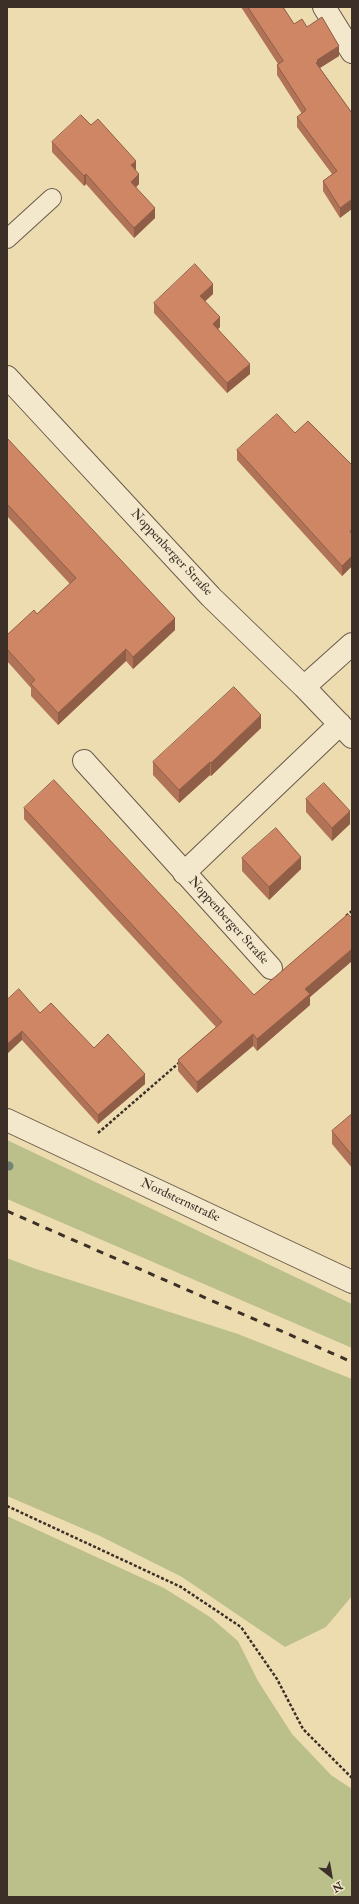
<!DOCTYPE html>
<html>
<head>
<meta charset="utf-8">
<style>
	body { margin:0 }
	#map { position:relative; width:359px; height:1904px; overflow:hidden; background:#eedcb1; font-family:"IM FELL Double Pica",serif }
	canvas { display:block }
	.frame { position:absolute; inset:0; border:8px solid #3b2f27; pointer-events:none }
	.north { position:absolute; left:311px; top:1856px; width:40px; height:40px; -webkit-text-stroke:3px #f4e8cc; paint-order:stroke; rotate:149deg; font-size:11px; font-weight:700; line-height:16px; text-align:center; color:#3b2f27 }
	.north::after { content:''; display:block; margin:auto; width:14px; height:18px; background:#3b2f27; clip-path:polygon(50% 0,100% 100%,50% 72%,0 100%) }
</style>
</head>
<body>
<div id="map">
<canvas width="359" height="1904"></canvas>
<div class="frame"></div>
<div class="north">N</div>
</div>
<script>
const ctx = document.querySelector('canvas').getContext('2d');
ctx.lineJoin = 'round';
function fill(path, color) { ctx.fillStyle = color; ctx.fill(path, 'evenodd'); }
function strokePath(path, color, width, dash) { ctx.strokeStyle = color; ctx.lineWidth = width; ctx.lineCap = dash ? 'butt' : 'round'; ctx.setLineDash(dash || []); ctx.stroke(path); }
function write(font, color, halo, rows, align = 'center') {
  ctx.font = font + ' "IM FELL Double Pica",serif'; ctx.lineWidth = 3.5; ctx.setLineDash([]); ctx.textBaseline = 'middle'; ctx.strokeStyle = halo; ctx.fillStyle = color; for (const [text, x, y, turn = 0] of rows) {
    ctx.save(); ctx.translate(x, y); ctx.rotate((+turn || 0) * Math.PI / 180); ctx.textAlign = isNaN(turn) ? turn : align; if (halo) ctx.strokeText(text, 0, 0); ctx.fillText(text, 0, 0); ctx.restore();
  }
}
const green = new Path2D(`
	M7,1140l345,164v44l-345,-149z
	M7,1258l26,10 205,66 114,45v217l-26,31 -41,20 -103,-70 -82,-41 -93,-40z
	M7,1516l157,72 46,29 28,24 20,40 34,53 39,41 21,14v108h-345z`);
const stream = new Path2D(`
	M7,1166h2`);
const path = new Path2D(`
	M346,916l6,-5
	M98,1133l82,-71
	M7,1506l174,81 60,40 36,52 26,50 49,49`);
const lane = new Path2D(`
	M7,239l45,-41`);
const street = new Path2D(`
	M324,7l28,45
	M7,377l204,220 93,90 48,50
	M304,687l48,-43
	M84,761l187,207
	M184,873l156,-149
	M7,1120l345,162`);
const rail = new Path2D(`
	M7,1211l345,151`);
const wall = new Path2D(`
	M241,7h42l11,17 13,3 32,29 -19,12 32,45 -12,105 -17,-27v-10l9,-7 -35,-47v-10l5,-3 -25,-39v-10l1,-1z
	M91,125l45,46 3,13 -3,3 19,31 -21,20 -48,-54 -2,2 -32,-34v-10z
	M213,294l-8,7 15,26 -2,2 32,45 -23,19 -73,-80v-10z
	M295,433l57,32v101l-10,10 -105,-116v-10z
	M7,438l168,192 -42,39 -7,-8 -68,64 -27,-29v-8l-24,-27v-26l30,-21 33,-30 -63,-68z
	M261,728l-50,48 -1,-1 -31,28 -26,-28v-13z
	M306,799l44,25 -18,17 -26,-29z
	M24,808l230,187 98,-77v43l-42,36v8l-53,46 -4,-5 -56,47 -19,-22v-11l38,-33 -192,-208z
	M242,858l59,11 -32,31 -27,-29z
	M7,1000l33,13 54,35 51,36 -47,40 -76,-84z
	M352,1114v54l-20,-24v-13z`);
const shadedWall = new Path2D(`
	M339,46v10l-21,13 -2,-6 1,-3z
	M8,106v10l-1,1v-10z
	M136,161v10l-5,-6z
	M86,174v10l-2,2v-10z
	M139,174v10l-8,8v-10z
	M352,199v10l-12,9v-10z
	M155,208v10l-21,20v-10z
	M213,284v10l-13,12v-10z
	M220,317v10l-7,7v-10z
	M250,364v10l-23,19v-10z
	M352,556v10l-10,10v-10z
	M175,618v12l-42,39v-12z
	M126,649v12l-68,64v-12z
	M261,715v13l-50,48v-13z
	M210,762v13l-31,28v-13z
	M350,811v13l-18,17v-13z
	M301,857v12l-32,31v-13z
	M352,949v12l-42,36v8l-53,46v-12l48,-50z
	M22,1031v9l-15,14v-10z
	M253,1034v12l-56,47v-11z
	M145,1074v10l-47,40v-9z`);
const building = new Path2D(`
	M248,7h35l11,17 8,-5 5,8 15,-10 17,29 -22,14 1,1 -2,2 36,50v86l-12,9 -17,-27 14,-10 -40,-54 9,-7 -29,-45 6,-4z
	M81,115l10,10 7,-6 38,42 -5,4 8,9 -8,8 24,26 -21,20 -48,-54 -2,2 -32,-34z
	M195,264l18,20 -13,12 20,21 -7,7 37,40 -23,19 -73,-80z
	M277,414l18,19 13,-12 44,44v65l-2,1 2,3v22l-10,10 -105,-116z
	M7,438l168,180 -42,39 -7,-8 -68,64 -27,-29 4,-4 -28,-31v-14l27,-25 3,4 39,-36 -69,-74z
	M234,687l27,28 -50,48 -1,-1 -31,28 -26,-28z
	M54,780l200,215 94,-81 4,4v31l-47,40 5,5 -53,45 -4,-5 -56,48 -19,-22 44,-38 -198,-214z
	M324,783l26,28 -18,17 -26,-29z
	M276,828l25,29 -32,30 -27,-29z
	M19,989l21,24 11,-10 43,45 14,-14 37,40 -47,41 -76,-84 -15,13v-44z
	M352,1114v41l-20,-24z`);
const streetNames = [
	["Noppenberger Straße",171,553,47],
	["Noppenberger Straße",228,921,48],
	["Nordsternstraße",180,1201,25]
];
fill(green, '#bbc08a');
strokePath(stream, '#748474', 9);
strokePath(lane, '#685a4a', 20);
strokePath(street, '#685a4a', 24);
strokePath(path, '#3b2f27', 2.5, [3, 2]);
strokePath(lane, '#f4e8cc', 18);
strokePath(street, '#f4e8cc', 22);
strokePath(rail, '#3b2f27', 3, [7, 7]);
fill(wall, '#b17357');
fill(shadedWall, '#905e47');
fill(building, '#ce8665');
strokePath(building, '#905e47', 1);
write('13px', '#3b2f27', '#f4e8cc', streetNames);
</script>
</body>
</html>
